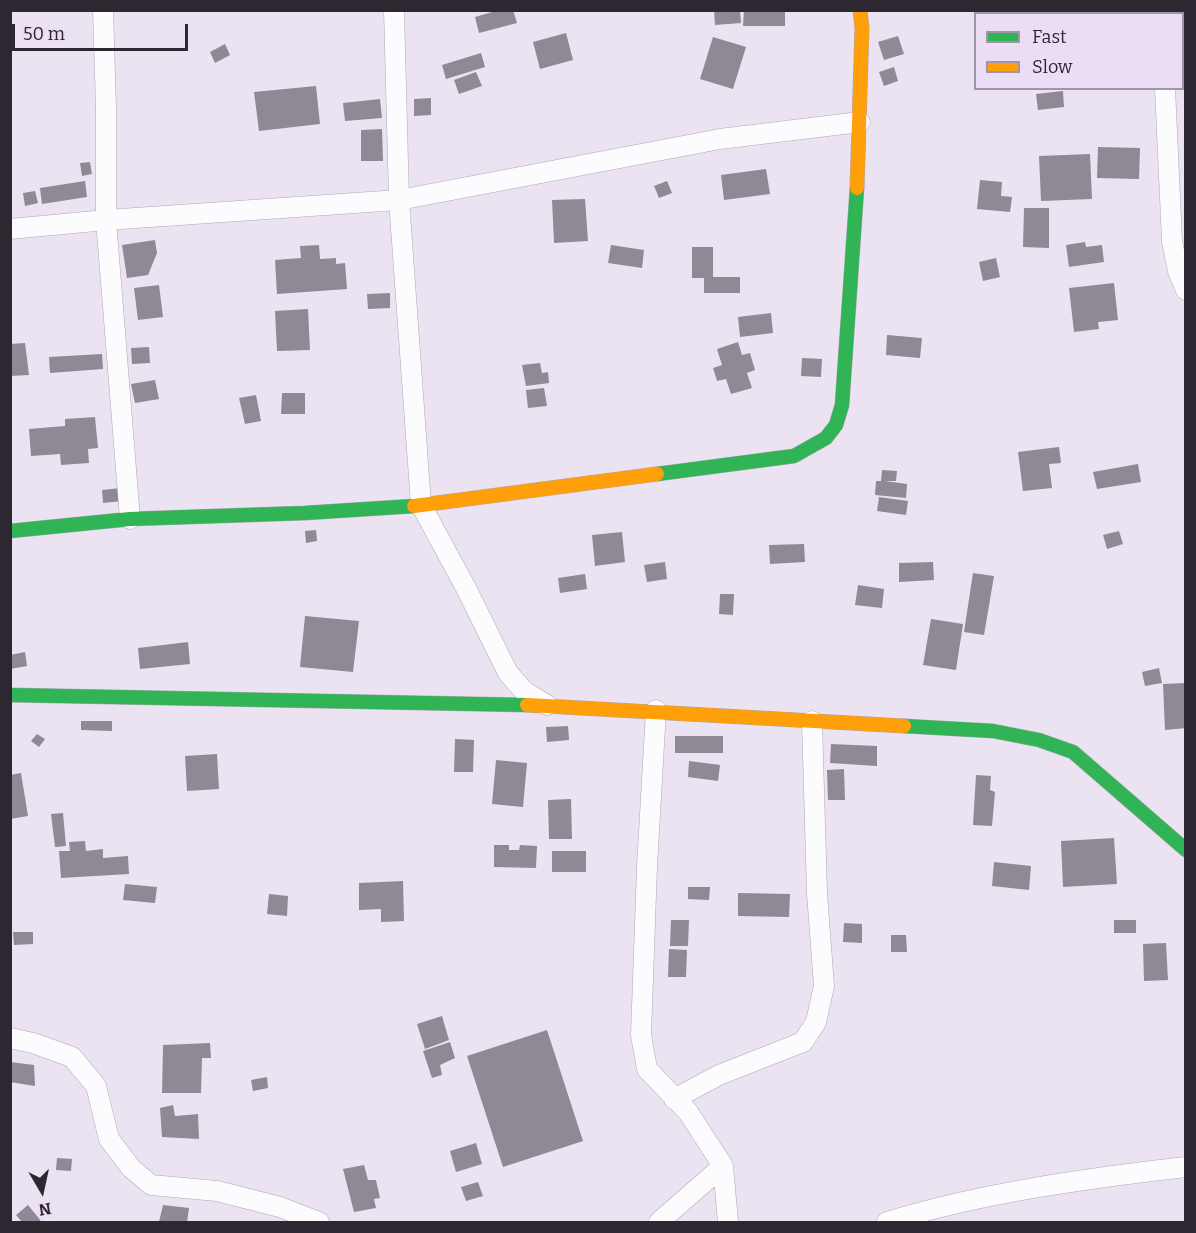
<!DOCTYPE html>
<html>
<head>
<meta charset="utf-8">
<style>
	body { margin:0 }
	#map { position:relative; width:1196px; height:1233px; overflow:hidden; background:#ebe3f1; font-family:Bitter,serif }
	canvas { display:block }
	.frame { position:absolute; inset:0; border:12px solid #2d2731; pointer-events:none }
	.legend { position:absolute; left:974px; top:12px; width:210px; height:78px; box-sizing:border-box; background:#ecddf7; border:2px solid #a094a8; margin:0; padding:8px 10px; list-style:none; font-size:18px; color:#2d2731 }
	.legend li { display:flex; align-items:center; gap:12px; height:30px }
	.legend b { width:30px; border:2px solid #a094a8 }
	.north { position:absolute; left:12px; top:1161px; width:60px; height:60px; -webkit-text-stroke:4px #ecddf7; paint-order:stroke; rotate:171deg; font-size:16px; font-weight:700; line-height:24px; text-align:center; color:#2d2731 }
	.north::after { content:''; display:block; margin:auto; width:21px; height:27px; background:#2d2731; clip-path:polygon(50% 0,100% 100%,50% 72%,0 100%) }
	.scale { position:absolute; left:12px; top:24px; width:176px; height:27px; box-sizing:border-box; border:3px solid #2d2731; border-top:0; padding-left:8px; font-size:18px; line-height:21px; white-space:nowrap; color:#2d2731; -webkit-text-stroke:4px #ecddf7; paint-order:stroke }
</style>
</head>
<body>
<div id="map">
<canvas width="1196" height="1233"></canvas>
<div class="frame"></div>
<ul class="legend">
<li><b style="height:8px;background:#30b455"></b>Fast</li>
<li><b style="height:8px;background:#ff9f0a"></b>Slow</li>
</ul>
<div class="north">N</div>
<div class="scale">50 m</div>
</div>
<script>
const ctx = document.querySelector('canvas').getContext('2d');
ctx.lineJoin = 'round';
function fill(path, color) { ctx.fillStyle = color; ctx.fill(path, 'evenodd'); }
function strokePath(path, color, width, dash) { ctx.strokeStyle = color; ctx.lineWidth = width; ctx.lineCap = dash ? 'butt' : 'round'; ctx.setLineDash(dash || []); ctx.stroke(path); }
const building = new Path2D(`
	M499,10h14l4,13 -38,10 -4,-16z
	M714,10h26l1,13 -26,2z
	M744,10h41v16h-42z
	M566,33l7,27 -33,9 -7,-27z
	M898,36l6,18 -20,6 -6,-18z
	M713,37l33,10 -13,42 -33,-10z
	M225,44l5,11 -15,8 -5,-11z
	M481,53l4,14 -39,12 -4,-14z
	M894,67l4,14 -14,5 -5,-14z
	M476,72l6,14 -23,8 -5,-14z
	M316,86l4,38 -61,7 -5,-39z
	M1063,91l1,16 -26,3 -2,-16z
	M431,98v17l-17,1v-17z
	M380,99l2,19 -37,3 -2,-18z
	M382,129l1,32h-22v-31z
	M1098,147l42,1 -1,31 -42,-1z
	M1090,154l2,45 -51,2 -2,-45z
	M90,162l2,12 -10,2 -2,-13z
	M766,169l4,25 -46,6 -3,-25z
	M980,180l22,2 -1,14 11,1 -2,15 -33,-3z
	M85,181l2,16 -45,7 -2,-16z
	M667,181l5,12 -13,5 -5,-12z
	M35,191l3,12 -13,3 -2,-13z
	M585,199l3,42 -34,2 -2,-43z
	M1024,208h25v40l-26,-1z
	M155,240l2,13 -9,22 -21,3 -5,-33z
	M1085,242l1,5 16,-2 2,17 -35,5 -3,-22z
	M319,245l1,14 16,-1v6l9,-1 2,26 -70,5 -2,-34 26,-2 -1,-12z
	M611,245l33,5 -2,18 -34,-5z
	M692,247h21v30h27v16h-36v-15h-12z
	M996,258l4,19 -17,4 -4,-19z
	M1114,283l4,37 -20,2 1,7 -25,3 -5,-44z
	M159,285l4,32 -25,3 -4,-32z
	M390,293v15l-22,1 -1,-15z
	M308,309l2,41 -33,1 -2,-40z
	M771,313l2,20 -33,4 -2,-20z
	M887,335l35,3 -2,20 -34,-3z
	M738,342l4,13 8,-2 5,17 -8,3 5,15 -21,6 -5,-15 -9,2 -4,-13 9,-3 -5,-16z
	M25,343l4,32 -19,1v-32z
	M149,347l1,16 -18,1 -1,-16z
	M102,354l1,15 -53,4 -1,-16z
	M802,358l20,1 -1,18 -20,-1z
	M540,363l2,10 6,-1 1,11 -23,3 -4,-21z
	M155,380l4,19 -24,4 -4,-19z
	M544,388l3,18 -19,2 -2,-18z
	M282,393h23v21h-24z
	M256,395l5,26 -16,3 -6,-26z
	M95,417l3,31 -10,1 1,14 -28,2 -1,-11 -29,2 -2,-27 36,-3v-7z
	M1059,447l2,16 -12,1 3,24 -29,3 -5,-39z
	M1138,464l3,18 -44,7 -4,-17z
	M882,470l15,1 -1,10h-11l22,3 -1,14 -31,-3 1,-14h5z
	M121,488l2,13 -20,2 -1,-13z
	M879,497l29,4 -2,14 -29,-4z
	M316,530l1,11 -11,2 -1,-12z
	M1119,531l4,13 -16,5 -4,-14z
	M622,532l3,30 -30,4 -3,-31z
	M804,544l1,18 -35,2 -1,-19z
	M665,562l2,17 -20,3 -3,-17z
	M933,562l1,18 -35,2v-19z
	M973,573l21,3 -10,59 -20,-3z
	M585,574l2,15 -27,4 -2,-15z
	M858,585l26,4 -2,19 -27,-3z
	M720,594h14l-1,21 -14,-1z
	M305,616l54,5 -6,51 -53,-5z
	M931,619l32,5 -7,46 -33,-5z
	M188,642l2,22 -50,5 -2,-21z
	M25,652l2,14 -17,3v-14z
	M1159,668l3,15 -17,3 -3,-14z
	M1186,683v45l-21,2 -2,-46z
	M81,721h31v10l-31,-1z
	M568,726l1,14 -22,2 -1,-15z
	M37,734l8,5 -6,8 -8,-6z
	M675,736h48v17h-48z
	M455,739l19,1 -1,32h-19z
	M831,744l46,2v20l-47,-3z
	M217,754l2,35 -32,2 -2,-35z
	M496,760l31,3 -4,44 -31,-3z
	M689,761l31,4 -2,16 -30,-4z
	M844,769l1,31h-17l-1,-30z
	M21,773l7,43 -18,3v-44z
	M976,775l15,1 -1,14 5,2 -3,34 -19,-1z
	M571,799l1,40h-23l-1,-39z
	M63,813l3,33 -11,1 -4,-33z
	M1114,838l3,46 -54,3 -2,-46z
	M85,841l1,10 17,-2v9l25,-2 1,18 -68,4 -2,-27h11l-1,-9z
	M494,845h15v5h10l1,-5 17,1 -1,22 -42,-1z
	M552,851h34v21h-34z
	M994,862l37,4 -2,24 -37,-4z
	M403,881l1,40 -23,1v-13l-22,1v-27z
	M125,884l32,3 -2,16 -32,-3z
	M688,887h22l-1,13 -21,-1z
	M738,893l52,1 -1,23 -51,-1z
	M269,894l19,2 -1,20 -20,-2z
	M671,920h18l-1,26h-18z
	M1114,920h22v13h-22z
	M844,923l18,1v19l-19,-1z
	M13,932h20v12l-19,1z
	M891,935h15l1,17h-16z
	M1166,943l2,37 -24,1 -1,-37z
	M669,949l18,1 -1,27h-18z
	M442,1016l7,24 -24,9 -8,-25z
	M547,1030l36,111 -80,26 -36,-111z
	M450,1042l5,16 -15,7 2,10 -10,3 -9,-27z
	M210,1043l1,15h-9l-1,35h-39l1,-48z
	M10,1062l24,3 1,21 -25,-4z
	M267,1077l1,11 -15,3 -2,-11z
	M173,1105l2,11 23,-2 1,25 -37,-2 -2,-29z
	M476,1143l6,21 -26,8 -6,-21z
	M57,1158l15,1 -1,12 -15,-1z
	M364,1165l4,15h8l4,18 -6,1 2,9 -22,4 -11,-43z
	M478,1182l5,14 -17,5 -5,-14z
	M28,1205l14,17h-20l-6,-7z
	M163,1205l26,3 -2,14h-28z`);
const street = new Path2D(`
	M103,10l3,97v113l24,299
	M394,10l5,190 22,305 45,83 42,85 16,18 23,14
	M1163,10v4
	M1165,88l7,153 6,30 8,19
	M10,229l96,-9 293,-20 321,-61 140,-17
	M656,710l-9,157 -6,168 6,34 41,43 35,54 5,56
	M10,1038l23,5 39,14 24,29 13,53 22,29 20,17 66,6 63,16 39,15
	M674,1099l45,-24 84,-33 13,-20 8,-36 -7,-93 -5,-172
	M659,1222l64,-56
	M887,1222c93,-29 202,-44 299,-55`);
const fast = new Path2D(`
	M657,474l137,-18 32,-18 10,-13 6,-20 15,-217
	M10,531l120,-12 175,-6 109,-7
	M10,695l517,10
	M904,726l89,5 46,9 34,12 113,98`);
const slow = new Path2D(`
	M857,188l5,-160 -2,-18
	M414,506l243,-32
	M527,705l377,21`);
fill(building, '#8e8995');
strokePath(street, '#aea8b3', 21);
strokePath(fast, '#aea8b3', 15);
strokePath(slow, '#aea8b3', 15);
strokePath(street, '#fcfbfd', 20);
strokePath(fast, '#30b455', 14);
strokePath(slow, '#ff9f0a', 14);
</script>
</body>
</html>
